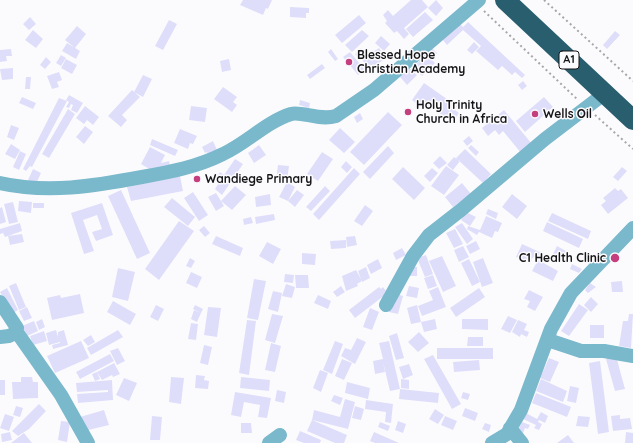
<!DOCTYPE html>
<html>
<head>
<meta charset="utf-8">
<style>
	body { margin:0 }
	canvas { display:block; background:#fbfbfe }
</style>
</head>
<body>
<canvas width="633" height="443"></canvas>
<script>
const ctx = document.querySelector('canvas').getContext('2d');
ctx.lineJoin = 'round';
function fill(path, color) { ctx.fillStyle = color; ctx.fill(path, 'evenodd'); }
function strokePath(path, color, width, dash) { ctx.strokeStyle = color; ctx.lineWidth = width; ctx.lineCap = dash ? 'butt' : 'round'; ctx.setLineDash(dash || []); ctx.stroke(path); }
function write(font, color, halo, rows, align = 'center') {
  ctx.font = font + ' Quicksand,sans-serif'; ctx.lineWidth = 3; ctx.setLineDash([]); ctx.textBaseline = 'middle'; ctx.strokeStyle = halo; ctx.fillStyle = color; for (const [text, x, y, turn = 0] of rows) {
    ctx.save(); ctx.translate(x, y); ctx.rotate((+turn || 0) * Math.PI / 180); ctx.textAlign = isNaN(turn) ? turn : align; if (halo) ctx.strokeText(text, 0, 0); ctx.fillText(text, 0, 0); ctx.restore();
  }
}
const building = new Path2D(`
	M243,0h29l-4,9 -2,-1 -3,7 -23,-10z
	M411,0h11l6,7 -24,21 5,6 -5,5 -7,-8 -3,2 -9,-10 2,-2 -4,-6 5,-5 5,6z
	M436,0l7,8 -7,8 -8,-8z
	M290,7l19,1v5h-3v5l-16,-1z
	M425,12l8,8 -20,17 -7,-8z
	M359,15l7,8 -24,20 -7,-8z
	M30,17l6,7 -7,6 -6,-6z
	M169,20l8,4 -14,26 -8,-4z
	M468,22l57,53 -3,3 -7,-6 -3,3 -10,-9 -4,4 -22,-19 5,-5 -18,-16 -16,15 -5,-6 18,-15 3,3z
	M77,26l9,8 -11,14 -10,-8z
	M33,30l10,9 -7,9 -11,-8z
	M362,30l7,6 -17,16 -7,-7z
	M615,31l5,4 -13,14 -4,-4z
	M381,36l9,8 -6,7 -9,-8z
	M474,42l5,5 -7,7 -5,-4z
	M67,43l13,8 -4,8 -14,-8z
	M361,48l4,5 -7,5 -3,-4z
	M379,48l7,10 -17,12 -7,-11z
	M432,48l5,5 -6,6 4,4 -13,13 -9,-9z
	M11,49l1,7h-6l1,5 -7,1v-12z
	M331,49l7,10 -3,2 -7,-9z
	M350,52l15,18 -7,5 -15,-18z
	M61,55l5,3 -5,8 -5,-3z
	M46,57l5,5 -6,7 -5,-4z
	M66,59l11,6 -5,9 -11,-6z
	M229,59l2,11 -9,2 -2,-11z
	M322,64l3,4 -15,11 -3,-4z
	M13,68v11l-11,1 -2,-11z
	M409,68l8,7 -10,10 -7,-8z
	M59,72l3,8 -5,2 2,5 -7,2 -5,-13z
	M143,75l9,4 -9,18 -9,-5z
	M26,77h5l-1,12h-5z
	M523,81l4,5 -5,4 -4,-5z
	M424,83l33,23 -2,4 4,3 -4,6 -5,-3 -2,3 -25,-17 -3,4 -8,-6z
	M223,87l14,10 -4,5 4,3 -5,7 -18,-13z
	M132,90l8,7 -18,18 5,5 -6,7 -13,-11z
	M69,95l14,8 -6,10 -6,-3 2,-5 -2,-1 -2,4 -3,-1 3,-5 -3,-2z
	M22,97l14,6 -3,6 -14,-6z
	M544,97l9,10 -28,25 -9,-11z
	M59,98l8,3 -35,66 -2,-1 -4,5 -3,-2z
	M300,100l10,3 -1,5 -10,-3z
	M85,106l14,11 -6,8 -6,-5 -3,4 -8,-6z
	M191,106l16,2 -2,14 -16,-2z
	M68,109l7,5 -26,44 -7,-4z
	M504,110l28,34 -11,9 -18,-22 -4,4 -4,-5 -7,6 -6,-8z
	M388,112l14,13 -38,40 -14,-13z
	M360,113l3,6 -6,4 -3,-6z
	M11,125l8,3 -5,12 -7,-3z
	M85,126l8,6 -9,12 -8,-7z
	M340,128l15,14 -11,11 -15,-13z
	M180,129l17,7 -4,8 -3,-1 -2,6 -14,-6z
	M469,136l4,5 -6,5 -4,-5z
	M152,139l26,11 -3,6 -25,-11z
	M213,141l4,9 -9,4 -1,-2 -2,1 -3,-6z
	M11,144l9,6 -5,9 -10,-5z
	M259,145l7,10 -12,8 -6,-10z
	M471,145l8,7 -3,4 -8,-8z
	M388,146l6,7 -24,26 -7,-7z
	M150,147l15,8 -4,8 8,-2 1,5 -19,4 -10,-6z
	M465,149l26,25 -8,9 -27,-25z
	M20,151l6,3 -7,16 -6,-3z
	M322,152l11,7 -15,22 -11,-7z
	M440,156l7,7 -8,6 -6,-6z
	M454,157l6,4 -7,9 -6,-5z
	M235,159l8,5 -21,31 -7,-6 5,-8 -4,-3 4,-6 4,3z
	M346,161l6,6 -5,6 -6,-6z
	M278,165l11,1 -2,15 -11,-1z
	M446,166l13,9 -15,20 -13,-9z
	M403,167l22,21 -11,12 -22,-21z
	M622,167l5,4 -9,10 -5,-4z
	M354,168l6,6 -41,46 -6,-6z
	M432,168l6,5 -8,9 -6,-6z
	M33,169l8,4 -5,11 -8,-4z
	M180,176l3,15 -52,10 -4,-14z
	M287,182l8,5 -7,14 -9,-4z
	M462,183l9,11 -18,13 -8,-10z
	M235,186l11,9 -14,15 -11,-9z
	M325,186l5,5 -19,20 -5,-4z
	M615,188l3,3 3,-2 7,9 -20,16 -7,-9 5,-4 -3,-3z
	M121,190l29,63 -13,6 -29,-63z
	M297,190l7,5 -9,12 -7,-6z
	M193,192l15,23 -9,6 -15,-23z
	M216,193l8,13 -8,5 -8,-14z
	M270,194l1,11 -15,2 -1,-10z
	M512,194l15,12 -10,13 -15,-12z
	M172,198l23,19 -7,9 -24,-19z
	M19,201l13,1 -1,11 -13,-2z
	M13,202l5,20 -9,2 -5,-20z
	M33,203h11v5h-11z
	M102,203l11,32 -17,6 -4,-9 10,-3 -5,-14 -14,5 11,31 -10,3 -13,-41z
	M365,205l8,6 -11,15 -8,-5z
	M2,207l4,15 -6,2v-16z
	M488,209l10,4 -2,6 -10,-5z
	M466,212l10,5 -6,9 -9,-6z
	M552,213l39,18 -3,8 -40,-18z
	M274,214l1,6 -19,4 -1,-7z
	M486,216l16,7 -4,9 -3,-1 -3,7 -13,-6 -2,3 -10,-6 1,-3 12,4z
	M251,217l2,6 -9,2 -1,-6z
	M179,221l15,10 -35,49 -14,-11z
	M547,222l36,17 -4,9 -36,-17z
	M20,223l2,8 -17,6 -2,-4 -3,1v-5z
	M462,223l11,16 -6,5 -12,-17z
	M204,226l6,7 -5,4 -6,-7z
	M455,229l8,15 -9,4 -8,-15z
	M22,234l2,8 -14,3 -2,-9z
	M216,236l27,12 -3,8 -28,-12z
	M355,236l2,9 -10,2 -1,-10z
	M346,240v8l-15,1 -1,-8z
	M476,241l4,8 -10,5 -4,-8z
	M267,242l14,7 -8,15 -14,-8z
	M522,244l22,10 -3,6 -8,-3 -3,6 -14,-6z
	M463,246l6,11 -10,5 -5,-12z
	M557,246l9,5 -6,12 -9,-5z
	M402,248l4,7 -10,5 -3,-7z
	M302,253l14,1 -1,11 -13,-1z
	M426,255l7,19 -8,3 -8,-19z
	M442,256l14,30 -13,6 -14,-31z
	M190,258l5,3 -4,7 -5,-2z
	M483,258l10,25 -11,4 -9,-25z
	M378,259l4,9 -11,6 -4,-9z
	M469,259l11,23 -8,4 -11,-23z
	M538,260l20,11 -5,10 -21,-10z
	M572,264l10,5 -3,4 -9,-4z
	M366,267l4,11 -8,4 -4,-11z
	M410,267h7v9h-7z
	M118,268l17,4 -7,29 -16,-4z
	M356,270l6,11 -5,3 1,2 -12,5 -4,-15z
	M191,272l11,5 -5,11 -11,-5z
	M285,274l9,1 -1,8 -9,-1z
	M295,275h13l1,13h-13z
	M433,275l4,11 -9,3 -4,-11z
	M254,279l12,2 -8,39 -11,-2z
	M622,281l1,11h-11l-1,-10z
	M16,283l10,24 -7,3 -10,-24z
	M590,283l6,4 -8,6 -3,-3z
	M286,284l9,3 -3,11 -10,-2z
	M341,286l4,6 -8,5 -4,-5z
	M409,286l10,2 -2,10 -11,-2z
	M379,287l2,2 2,-2 3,4 -2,2 1,2 -30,23 -6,-8z
	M438,287l8,20 -24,9 -4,-10 15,-6 -4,-9z
	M7,288l11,22 -7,4 -11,-22z
	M479,288l6,9 -29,20 -6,-9z
	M529,290l14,7 -8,14 -8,-4 3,-6 -6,-2z
	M273,291l9,2 -4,19 -10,-3z
	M394,293l9,3 -5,18 -9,-2z
	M80,294l4,19 -32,7 -5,-22 13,-3 1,3z
	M318,295l13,6 -3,8 -14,-6z
	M591,297l7,7 -7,8 -7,-7z
	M113,301l23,13 -6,11 -23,-13z
	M579,304l9,6 -19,26 -8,-5z
	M156,305l8,4 -6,12 -8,-4z
	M195,305l8,4 -2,4 -8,-4z
	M417,305l4,17 -10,2 -4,-16z
	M27,307l5,11 -8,3 -5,-10z
	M208,307l13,1 -4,29 -13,-2z
	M370,308l9,4 -7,18 -9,-3z
	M194,310l7,3 -4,9 -6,-3z
	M272,314l11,2 -8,27 -10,-3z
	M629,314h4l-2,34 -12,-2 4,-25h5z
	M508,316l9,4 -7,13 -9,-4z
	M42,319l3,8 -6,3 -3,-8z
	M435,319l2,10 -13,3 -3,-10z
	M462,319h26v11l-26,-1z
	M247,320l9,1 -7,54 -10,-2z
	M518,320l9,4 -3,6 5,2 -2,5 -6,-3 -1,3 -8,-5z
	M34,321l4,10 -11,5 -5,-10z
	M191,323l7,1 -2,16 -8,-1z
	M590,325h14v13h-14z
	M56,330l2,7v-5l6,-2 4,15 -15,4 -1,-4 8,-2v-1l-11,3 -3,-12z
	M118,330l5,7 -32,18 -4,-7z
	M44,331l3,10 -14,4 -3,-9z
	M419,332l10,11 -11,9 -10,-10z
	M397,333l7,25 -8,2 -7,-24z
	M91,335l4,7 -7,4 -5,-6z
	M468,337h15v9h-16z
	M357,338l9,4 -11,22 -14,-8 4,-8 6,2z
	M81,341l8,17 -34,15 -8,-17z
	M335,341l8,3 -11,30 -9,-4z
	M389,341l11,48 39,4 -1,10 -39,-4 1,-10 -10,2 -7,-29 2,10 -10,2 -2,-13 10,-2 -4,-16z
	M271,343l10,3 -6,26 -10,-2z
	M204,345l8,2 -4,18 -8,-2z
	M118,348l7,13 -8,4 -7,-14z
	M437,348h56v11h-56z
	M110,354l4,7 -34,18 -4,-7z
	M433,355l28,49 -9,5 -28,-50z
	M616,356l9,33 -10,2 -9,-32z
	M549,358l10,4 -9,20 -10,-4z
	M342,359l10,4 -8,17 -9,-4z
	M479,360l1,10 -26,2 -1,-10z
	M600,361l9,71 -11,2 -9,-71z
	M114,363l6,11 -7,3 -1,-2 -10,5 -5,-8z
	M409,364l4,11 -10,4 -4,-12z
	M320,370l8,3 -7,19 -8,-4z
	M97,372l3,7 -5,2 -3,-7z
	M196,375l9,1 -1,4 5,1 -1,8 -13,-1z
	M21,377h11l1,5h5v16l-25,1 -1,-17h9z
	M171,377l13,1 -3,26 -12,-2z
	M241,377l29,3 -1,11 -29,-3z
	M124,378l13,5 -8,18 -13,-6z
	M401,379l8,1v9l-8,-1z
	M541,379l26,12 -4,11 -27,-11z
	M0,380h5v15h-5z
	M112,380l1,20 -35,3 -1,-9 31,-2v-2l-31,2 -1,-9z
	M347,382l23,6 -2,11 -23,-6z
	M570,386l9,2 -3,15 -9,-2z
	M277,390l9,2 -2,11 -9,-2z
	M235,392l36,6 -4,20 -9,-1 2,-12 -16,-3 -3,15 -10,-2z
	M463,392l7,2 -2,6 -7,-2z
	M536,393l35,14 -4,10 -35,-14z
	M334,395l9,3 -3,7 -9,-4z
	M345,399l10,3 -7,27 -36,-9 2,-10 26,7z
	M366,400l27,4 -2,19 -6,-1 1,-10 -21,-3z
	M39,404l7,7 -17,18 -11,7 -6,-5z
	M16,406l7,2 -3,9 -7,-2z
	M355,406l9,3 -3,11 -9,-2z
	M465,408l13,5 -3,8 -13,-5z
	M435,409l9,6 -6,9 -9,-5z
	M104,410l5,15 -25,6 -4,-14z
	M541,412l7,4 -3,7 -6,-3 -1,2 4,2 -3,6 -5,-2 2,-3 -13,-6 3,-6 11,6z
	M5,414l9,3 -5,14 -9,-3z
	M620,415v4l10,-1 2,11 -19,2 -2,-15z
	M152,416l10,1 -2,23h-10z
	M445,416l12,5 -4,9 -12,-5z
	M578,416l12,1 -2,10 -12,-1z
	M312,420l35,15 -3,8h-9l-28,-12z
	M61,421l9,1 -3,20 -9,-2z
	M398,421l8,3 -3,9 -8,-3z
	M380,422l10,4 -2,5 -10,-4z
	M522,422l8,3 -2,4 -3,-1 -2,5 -5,-3z
	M241,423h10l1,10h-11z
	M485,423l6,2 -2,7 -7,-3z
	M300,431l21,9 -1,3h-16l-8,-3z
	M10,432l2,8 -10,2 -1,-8z
	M374,432l25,11h-24l-5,-2z
	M626,432l7,1v10h-8z
	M24,433l8,10h-21z
	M568,435l6,8h-17z`);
const path = new Path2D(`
	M544,0l89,81
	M484,11l93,88
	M595,115l38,34`);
const minor = new Path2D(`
	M0,183c48,11 94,3 142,-6 28,-5 55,-10 81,-23 24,-11 43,-32 68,-40 11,-3 28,7 45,2l38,-26 105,-90
	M0,302l17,26 -2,5 -6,3 -9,1
	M386,305l27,-49 16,-21 32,-25 84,-71 59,-45
	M16,331l45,64 27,48
	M548,340l33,11h23l29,5
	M510,428l12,15
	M269,443l11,-8
	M492,443l15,-9 14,-24 30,-81 20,-36 62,-65`);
const highway = new Path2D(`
	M505,0l128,120`);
const markers = [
	[349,62,4,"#c53e7d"],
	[408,112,4,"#c53e7d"],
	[535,114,4,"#c53e7d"],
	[197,179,4,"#c53e7d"],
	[615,258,5,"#c53e7d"]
];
const shields = [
	[569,60,20]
];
const shieldNames = [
	["A1",569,60]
];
const poiNames = [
	["Blessed Hope",357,55],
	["Christian Academy",357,69],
	["Holy Trinity",416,105],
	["Church in Africa",416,119],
	["Wells Oil",543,114],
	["Wandiege Primary",205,179],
	["C1 Health Clinic",606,258,"right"]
];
fill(building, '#dfdefa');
strokePath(path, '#a7a6a9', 2, [2, 3]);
strokePath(minor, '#7ab8cb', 14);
strokePath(highway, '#285e6e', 20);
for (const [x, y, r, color] of markers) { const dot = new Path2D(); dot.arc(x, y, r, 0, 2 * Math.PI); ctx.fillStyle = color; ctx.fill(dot); strokePath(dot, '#fbfbfe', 1.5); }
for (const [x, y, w] of shields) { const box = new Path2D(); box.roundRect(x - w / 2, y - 9, w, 18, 3); ctx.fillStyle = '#fbfbfe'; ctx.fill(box); strokePath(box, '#151417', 1); }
write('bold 11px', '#151417', null, shieldNames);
write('bold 12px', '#151417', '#fbfbfe', poiNames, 'left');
</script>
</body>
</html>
